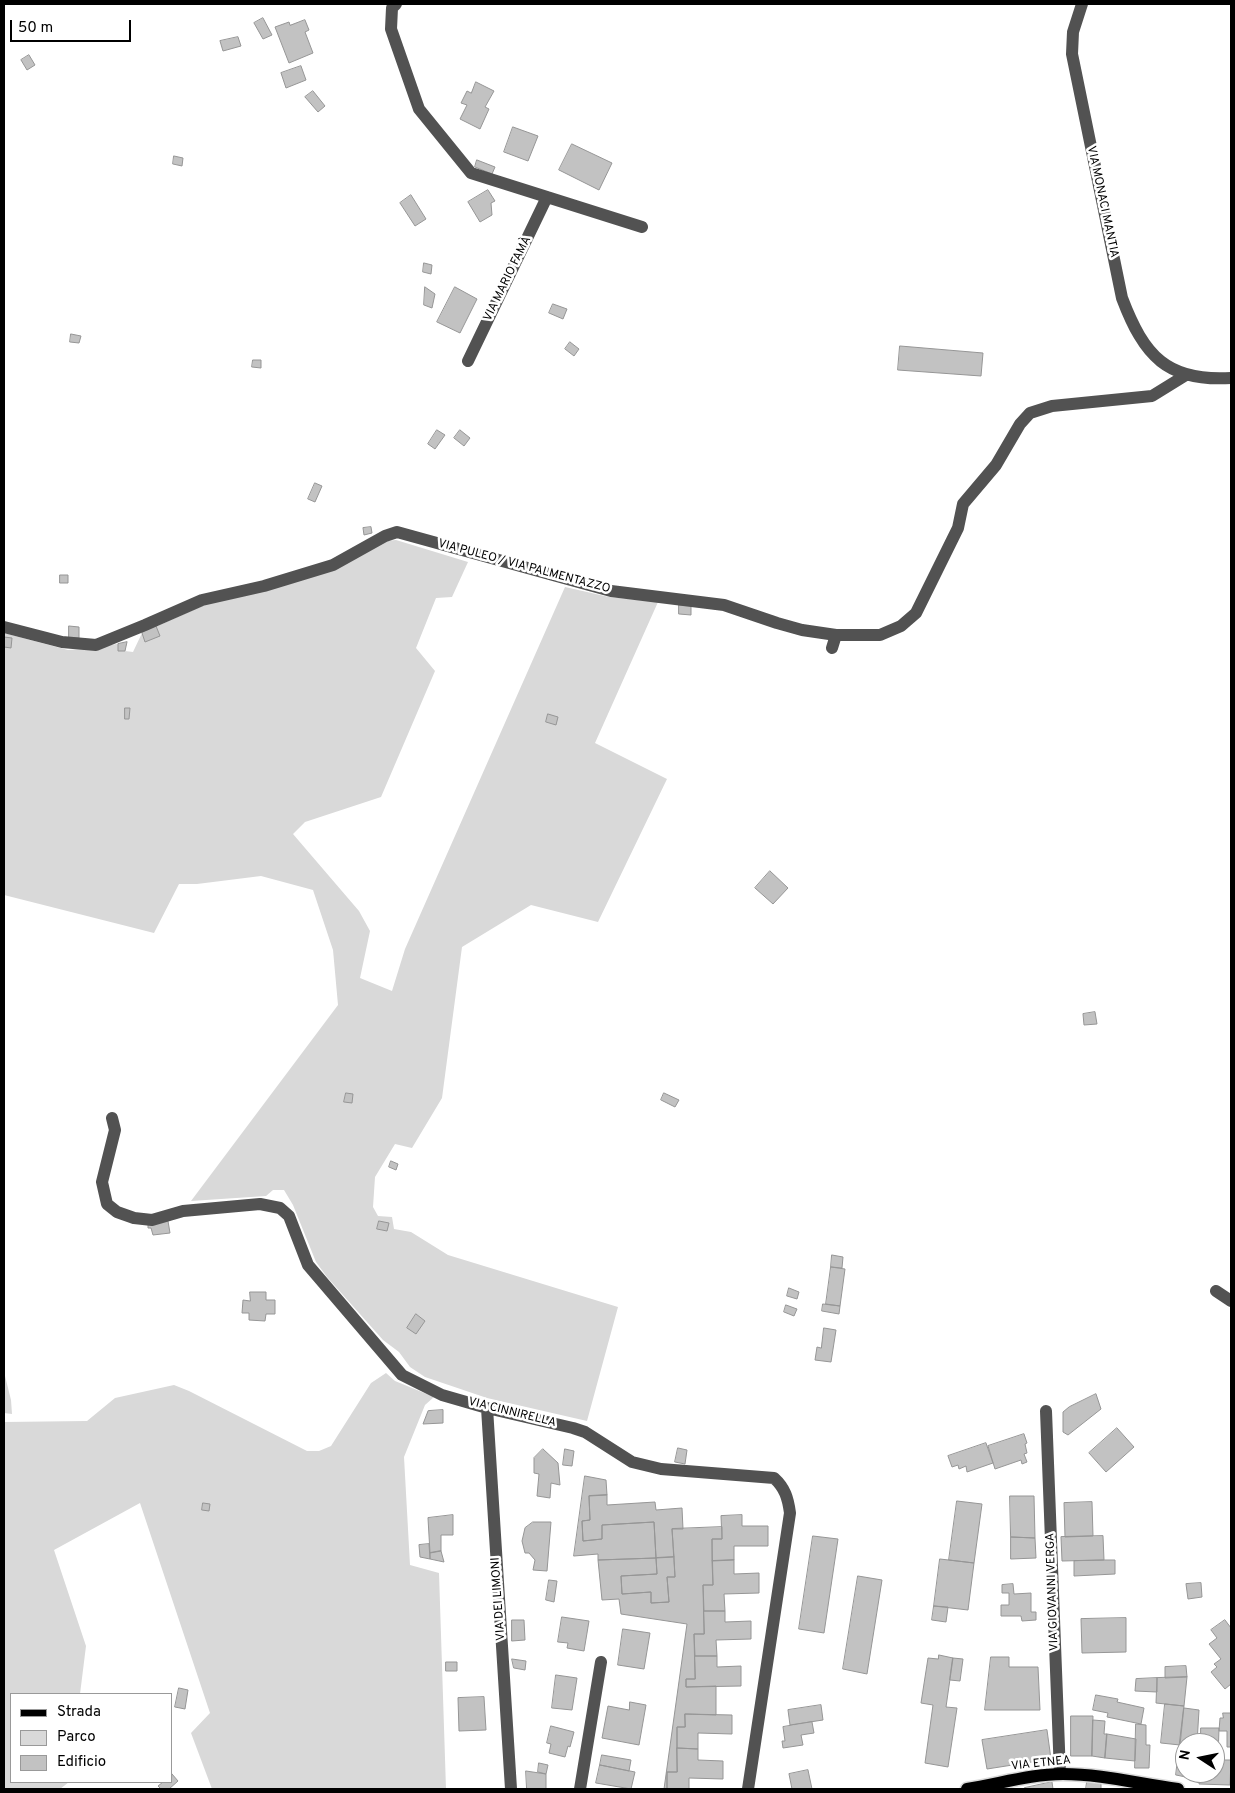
<!DOCTYPE html>
<html>
<head>
<meta charset="utf-8">
<style>
	body { margin:0 }
	#map { position:relative; width:1235px; height:1793px; overflow:hidden; background:#fff; font-family:Overpass,sans-serif }
	canvas { display:block }
	.frame { position:absolute; inset:0; border:5px solid #000; pointer-events:none }
	.legend { position:absolute; left:10px; top:1693px; width:162px; height:90px; box-sizing:border-box; background:#fff; border:1px solid #999; margin:0; padding:6px 9px; list-style:none; font-size:15px; color:#000 }
	.legend li { display:flex; align-items:center; gap:10px; height:25px }
	.legend b { width:25px; border:1px solid #999 }
	.north { position:absolute; left:1175px; top:1733px; width:50px; height:50px; box-sizing:border-box; background:#fff; border:1px solid #999; border-radius:50%; rotate:281deg; font-size:14px; font-weight:700; line-height:20px; text-align:center; color:#000 }
	.north::after { content:''; display:block; margin:auto; width:18px; height:22px; background:#000; clip-path:polygon(50% 0,100% 100%,50% 72%,0 100%) }
	.scale { position:absolute; left:10px; top:20px; width:121px; height:22px; box-sizing:border-box; border:2px solid #000; border-top:0; padding-left:6px; font-size:15px; line-height:18px; white-space:nowrap; color:#000; -webkit-text-stroke:4px #fff; paint-order:stroke }
</style>
</head>
<body>
<div id="map">
<canvas width="1235" height="1793"></canvas>
<div class="frame"></div>
<ul class="legend">
<li><b style="height:6px;background:#000"></b>Strada</li>
<li><b style="height:14px;background:#d9d9d9"></b>Parco</li>
<li><b style="height:14px;background:#c2c2c2"></b>Edificio</li>
</ul>
<div class="north">N</div>
<div class="scale">50 m</div>
</div>
<script>
const ctx = document.querySelector('canvas').getContext('2d');
ctx.lineJoin = 'round';
function fill(path, color) { ctx.fillStyle = color; ctx.fill(path, 'evenodd'); }
function strokePath(path, color, width, dash) { ctx.strokeStyle = color; ctx.lineWidth = width; ctx.lineCap = dash ? 'butt' : 'round'; ctx.setLineDash(dash || []); ctx.stroke(path); }
function write(font, color, halo, rows, align = 'center') {
  ctx.font = font + ' Overpass,sans-serif'; ctx.lineWidth = 5; ctx.setLineDash([]); ctx.textBaseline = 'middle'; ctx.strokeStyle = halo; ctx.fillStyle = color; for (const [text, x, y, turn = 0] of rows) {
    ctx.save(); ctx.translate(x, y); ctx.rotate((+turn || 0) * Math.PI / 180); ctx.textAlign = isNaN(turn) ? turn : align; if (halo) ctx.strokeText(text, 0, 0); ctx.fillText(text, 0, 0); ctx.restore();
  }
}
const green = new Path2D(`
	M396,540l72,22 -16,35 -16,1 -20,50 19,23 -54,126 -76,25 -12,12 66,77 11,20 -10,47 32,13 13,-42 160,-362 44,10 49,5 -63,141 72,36 -69,143 -67,-17 -69,42 -20,151 -30,50 -17,-4 -20,33 -2,30 5,9 14,1 2,12 17,3 37,23 170,52 -31,114 -100,-23 -62,-21 -15,-10 -11,-15 -16,-12 -56,-63 -11,-15 -23,-57 -9,-15h-11l-7,6 -75,5 147,-196 -5,-55 -20,-60 -52,-14 -64,8h-18l-25,49 -150,-38v-262l64,17 27,-2 32,-6 -2,9 8,1 9,-19 60,-27 184,-65z
	M4,1372l7,28 1,14 -8,-1z
	M386,1373l9,8 39,16 -9,8 -21,52 6,108 29,8 7,216h-234l-21,-56 19,-20 -70,-210 -86,47 32,96 -6,48h-69v88h58l-9,7h-56v-367l83,-1 28,-23 59,-13 15,6 118,60h12l12,-5 40,-63z`);
const building = new Path2D(`
	M263,18l9,17 -9,4 -9,-16z
	M305,20l4,10 -4,2 8,21 -24,10 -14,-36 14,-5 1,3z
	M238,37l3,9 -18,5 -3,-10z
	M29,55l6,10 -8,5 -6,-10z
	M301,66l5,14 -20,8 -5,-15z
	M476,82l18,9 -9,16 4,2 -9,20 -20,-10 7,-14 -6,-2 6,-12 4,2z
	M313,91l12,15 -7,6 -13,-15z
	M513,127l25,9 -10,25 -24,-9z
	M572,144l40,19 -13,27 -40,-20z
	M174,156l9,2 -1,8 -9,-2z
	M477,160l18,7 -3,7 -17,-7z
	M488,190l7,11 -4,2 1,12 -12,7 -12,-20z
	M411,195l15,24 -11,7 -15,-23z
	M424,263l8,2 -1,9 -8,-2z
	M425,287l10,7 -3,14 -8,-3z
	M455,287l22,12 -17,34 -23,-11z
	M553,304l14,5 -4,10 -14,-6z
	M71,334l10,2 -2,7 -9,-1z
	M570,342l9,7 -5,7 -9,-7z
	M900,346l83,7 -2,23 -83,-6z
	M253,360h8v8l-9,-1z
	M437,430l8,5 -10,14 -7,-5z
	M460,430l10,8 -6,8 -10,-8z
	M315,483l7,3 -7,16 -7,-3z
	M371,527l1,6 -8,2 -1,-7z
	M60,575h8v8h-8z
	M679,605h12v10l-12,-1z
	M69,626l10,1v11h-10z
	M156,626l4,10 -15,6 -3,-9z
	M4,637l8,1 -1,10 -7,-1z
	M127,642l-2,9h-7v-7z
	M125,708h5l-1,11h-4z
	M548,714l10,3 -2,8 -10,-3z
	M770,871l18,17 -15,16 -18,-16z
	M1095,1012l2,12 -13,1 -1,-11z
	M346,1093l7,1 -1,9 -8,-1z
	M664,1093l15,7 -4,7 -14,-7z
	M391,1161l7,3 -2,6 -7,-3z
	M168,1221l2,12 -17,2 -2,-7h-3v-4z
	M379,1221l10,2 -2,8 -10,-2z
	M832,1255l11,2 -1,11 -11,-1z
	M831,1267l14,2 -5,37 -14,-2z
	M789,1288l10,4 -2,7 -10,-3z
	M250,1292h16v8h9v14h-9l-1,7 -16,-1v-7h-7l1,-13 7,1z
	M823,1304l17,2 -1,8 -17,-3z
	M786,1305l11,4 -3,7 -10,-4z
	M416,1314l9,7 -9,13 -9,-6z
	M824,1328l12,2 -5,32 -16,-2 2,-13 4,1z
	M1096,1394l5,15 -33,26 -5,-3v-20l6,-5z
	M443,1410v13l-20,1 5,-13z
	M1117,1428l17,19 -28,25 -17,-19z
	M1024,1434l3,9 -2,1 2,9 -3,1 3,8 -5,2 -1,-4 -26,9 -7,-23z
	M986,1443l7,20 -26,9 -1,-6 -7,3 -1,-4 -6,2 -4,-11z
	M678,1448l9,2 -2,14 -10,-2z
	M543,1449l15,14 2,22 -9,-2 -1,15 -13,-2 2,-22 -5,-1v-15z
	M565,1449l9,2 -2,15 -9,-1z
	M585,1476l21,4 1,15 -18,1 1,24 -8,1 1,20 19,-2v-14l52,-3 2,36 -58,2v-6l-24,2z
	M607,1495v10l48,-3 1,8 26,-2 1,21h-11l2,28 -18,1 -2,-36 -52,3v14l-19,2 -1,-20 8,-1 -1,-24z
	M1010,1496h24l1,42 -24,-1z
	M957,1501l25,3 -8,59 -25,-3z
	M1092,1502l1,34 -28,1 -1,-34z
	M203,1503l7,1 -1,7 -7,-1z
	M453,1515v20h-12v16l-11,2 -2,-35z
	M742,1515v11h26v20h-34v14l-22,1v-22h10l-1,-23z
	M533,1522h18l-4,49 -14,-1 2,-10 -6,-7h-4l-3,-12 3,-13z
	M722,1527v12h-10l1,46h-10l1,49h-10l1,45h-9v8l30,-1v29l-31,-1v13h-8v45h-10v17h-3l23,-165 -66,-10 -2,-15 -17,1 -4,-40 58,-2 1,16 -36,2 1,18 29,-2v11l18,-1 -2,-25h8l-3,-48z
	M813,1536l25,3 -14,94 -25,-4z
	M1103,1536l1,24 -42,1 -1,-24z
	M1011,1537l24,1 1,20 -25,1z
	M429,1544l1,15 -10,-2 -1,-12z
	M441,1551l3,11 -14,-3v-6z
	M674,1557l1,20h-8l2,25 -18,1v-11l-29,2 -1,-18 36,-2 -1,-16z
	M940,1559l34,4 -6,47 -34,-4z
	M734,1560v14l25,-1v20l-35,1 1,17h-21l-1,-26h10l-1,-24z
	M1104,1560h11v14l-41,2v-15z
	M858,1576l24,4 -15,94 -24,-5z
	M549,1580l8,1 -3,21 -8,-2z
	M1201,1583l1,14 -14,2 -2,-15z
	M1013,1584l1,10 17,-1v19h5v8l-14,1 -1,-5h-20v-11h8v-12h-7v-8z
	M934,1606l14,1 -2,15 -14,-2z
	M704,1611h21v11l26,-1v18l-35,1 1,16h-22l-1,-22h10z
	M562,1617l27,4 -5,30 -17,-3 1,-5 -10,-1z
	M1126,1618v34l-44,1 -1,-34z
	M512,1620h12l1,20 -13,1z
	M1225,1620l6,8v56l-6,5 -14,-17 6,-5 -3,-3 7,-5 -12,-15 8,-6 -6,-8z
	M623,1629l27,4 -6,36 -26,-4z
	M939,1655l14,3 -7,49 11,1 -9,59 -23,-4 8,-58 -12,-2 7,-45 10,1z
	M695,1656h22v11l24,-1v20l-55,1v-8h9z
	M991,1657h18v10h29l2,43h-55z
	M953,1658l10,1 -3,22 -10,-1z
	M512,1659l14,2 -1,9 -11,-2z
	M446,1662h11v9h-11z
	M1186,1666l1,11 -22,1v-11z
	M556,1675l21,3 -5,32 -20,-2z
	M1187,1677l-3,29 -28,-3 1,-25z
	M1157,1678v14l-22,-1 1,-12z
	M179,1688l9,2 -3,19 -10,-2z
	M1096,1695l22,4 -1,3 27,6 -3,16 -34,-7 1,-4 -15,-3z
	M484,1697l2,33 -27,1 -1,-33z
	M630,1702l16,3 -7,40 -37,-7 6,-32 21,4z
	M1165,1704l19,2 -4,39 -19,-2z
	M821,1705l2,15 -33,5 -2,-15z
	M1184,1708l15,2 -2,33h-12v30h15v7l-24,-5z
	M1223,1713h8v34h-4v-16h-8l1,-13h3z
	M685,1714l47,1v19l-34,-1v16l-21,-1v-21h8z
	M1071,1716h22l-1,40h-21z
	M1093,1720l12,1 -1,13h3l-2,24 -13,-2z
	M812,1722l2,11 -13,2 2,10 -20,3 -1,-7h3l-2,-14z
	M1136,1724l10,1v20h4l-1,23h-14z
	M551,1726l23,6 -4,15 -2,-1 -3,11 -16,-4 2,-9 -4,-1z
	M1201,1728h18l-1,32h13l-1,25 -31,-1 1,-11h15v-30h-14z
	M1047,1730l4,29 -64,10 -5,-29z
	M1107,1734l29,5 -1,22 -30,-3z
	M677,1748l21,1v11l25,1v18l-34,-1v11h-22v-17h10z
	M602,1755l29,5 -2,11 -29,-6z
	M539,1763l9,2 -2,9 -8,-2z
	M600,1765l35,7 -4,17 -35,-6z
	M808,1770l4,19h-20l-3,-15z
	M526,1771l20,3v15h-19z
	M172,1774l6,7 -9,8h-8l-3,-3 5,-4h8z
	M1052,1782l1,7h-30l1,-1z
	M1087,1782l14,1v6h-15z`);
const minor = new Path2D(`
	M396,4l-4,4 -1,21 28,80 52,64 171,54
	M1082,4l-9,28 -1,22 50,244c22,58 45,84 109,80
	M468,361l79,-164
	M4,627l58,15 34,3 49,-20 57,-25 62,-14 69,-21 52,-29 12,-4 214,59 113,14 53,18 25,7 34,5h44l21,-9 15,-13 42,-85 5,-24 33,-39 24,-41 10,-11 22,-7 100,-10 34,-21
	M832,648l4,-13
	M112,1118l3,12 -13,52 5,22 10,8 17,6 18,2 31,-9 77,-7 20,4 9,8 19,49 94,110 40,20 45,13 86,20 12,4 47,30 29,7 113,9c11,10 14,20 16,35l-42,276
	M1216,1291l15,10
	M487,1408l24,381
	M1046,1411l14,363
	M580,1789l21,-127`);
const major = new Path2D(`
	M967,1789c32,-5 64,-15 96,-15 39,0 76,10 115,15`);
const streetNames = [
	["VIA MONACI MANTIA",1102,202,78],
	["VIA MARIO FAMÀ",508,279,-64],
	["VIA PULEO / VIA PALMENTAZZO",524,567,15],
	["VIA CINNIRELLA",512,1413,14],
	["VIA GIOVANNI VERGA",1053,1592,-92],
	["VIA DEI LIMONI",499,1599,-94],
	["VIA ETNEA",1041,1764,-6]
];
fill(green, '#d9d9d9');
fill(building, '#c2c2c2');
strokePath(building, '#969696', 1);
strokePath(major, '#dbdbdb', 15);
strokePath(minor, '#525252', 12);
strokePath(major, '#000', 12);
write('12px', '#000', '#fff', streetNames);
</script>
</body>
</html>
